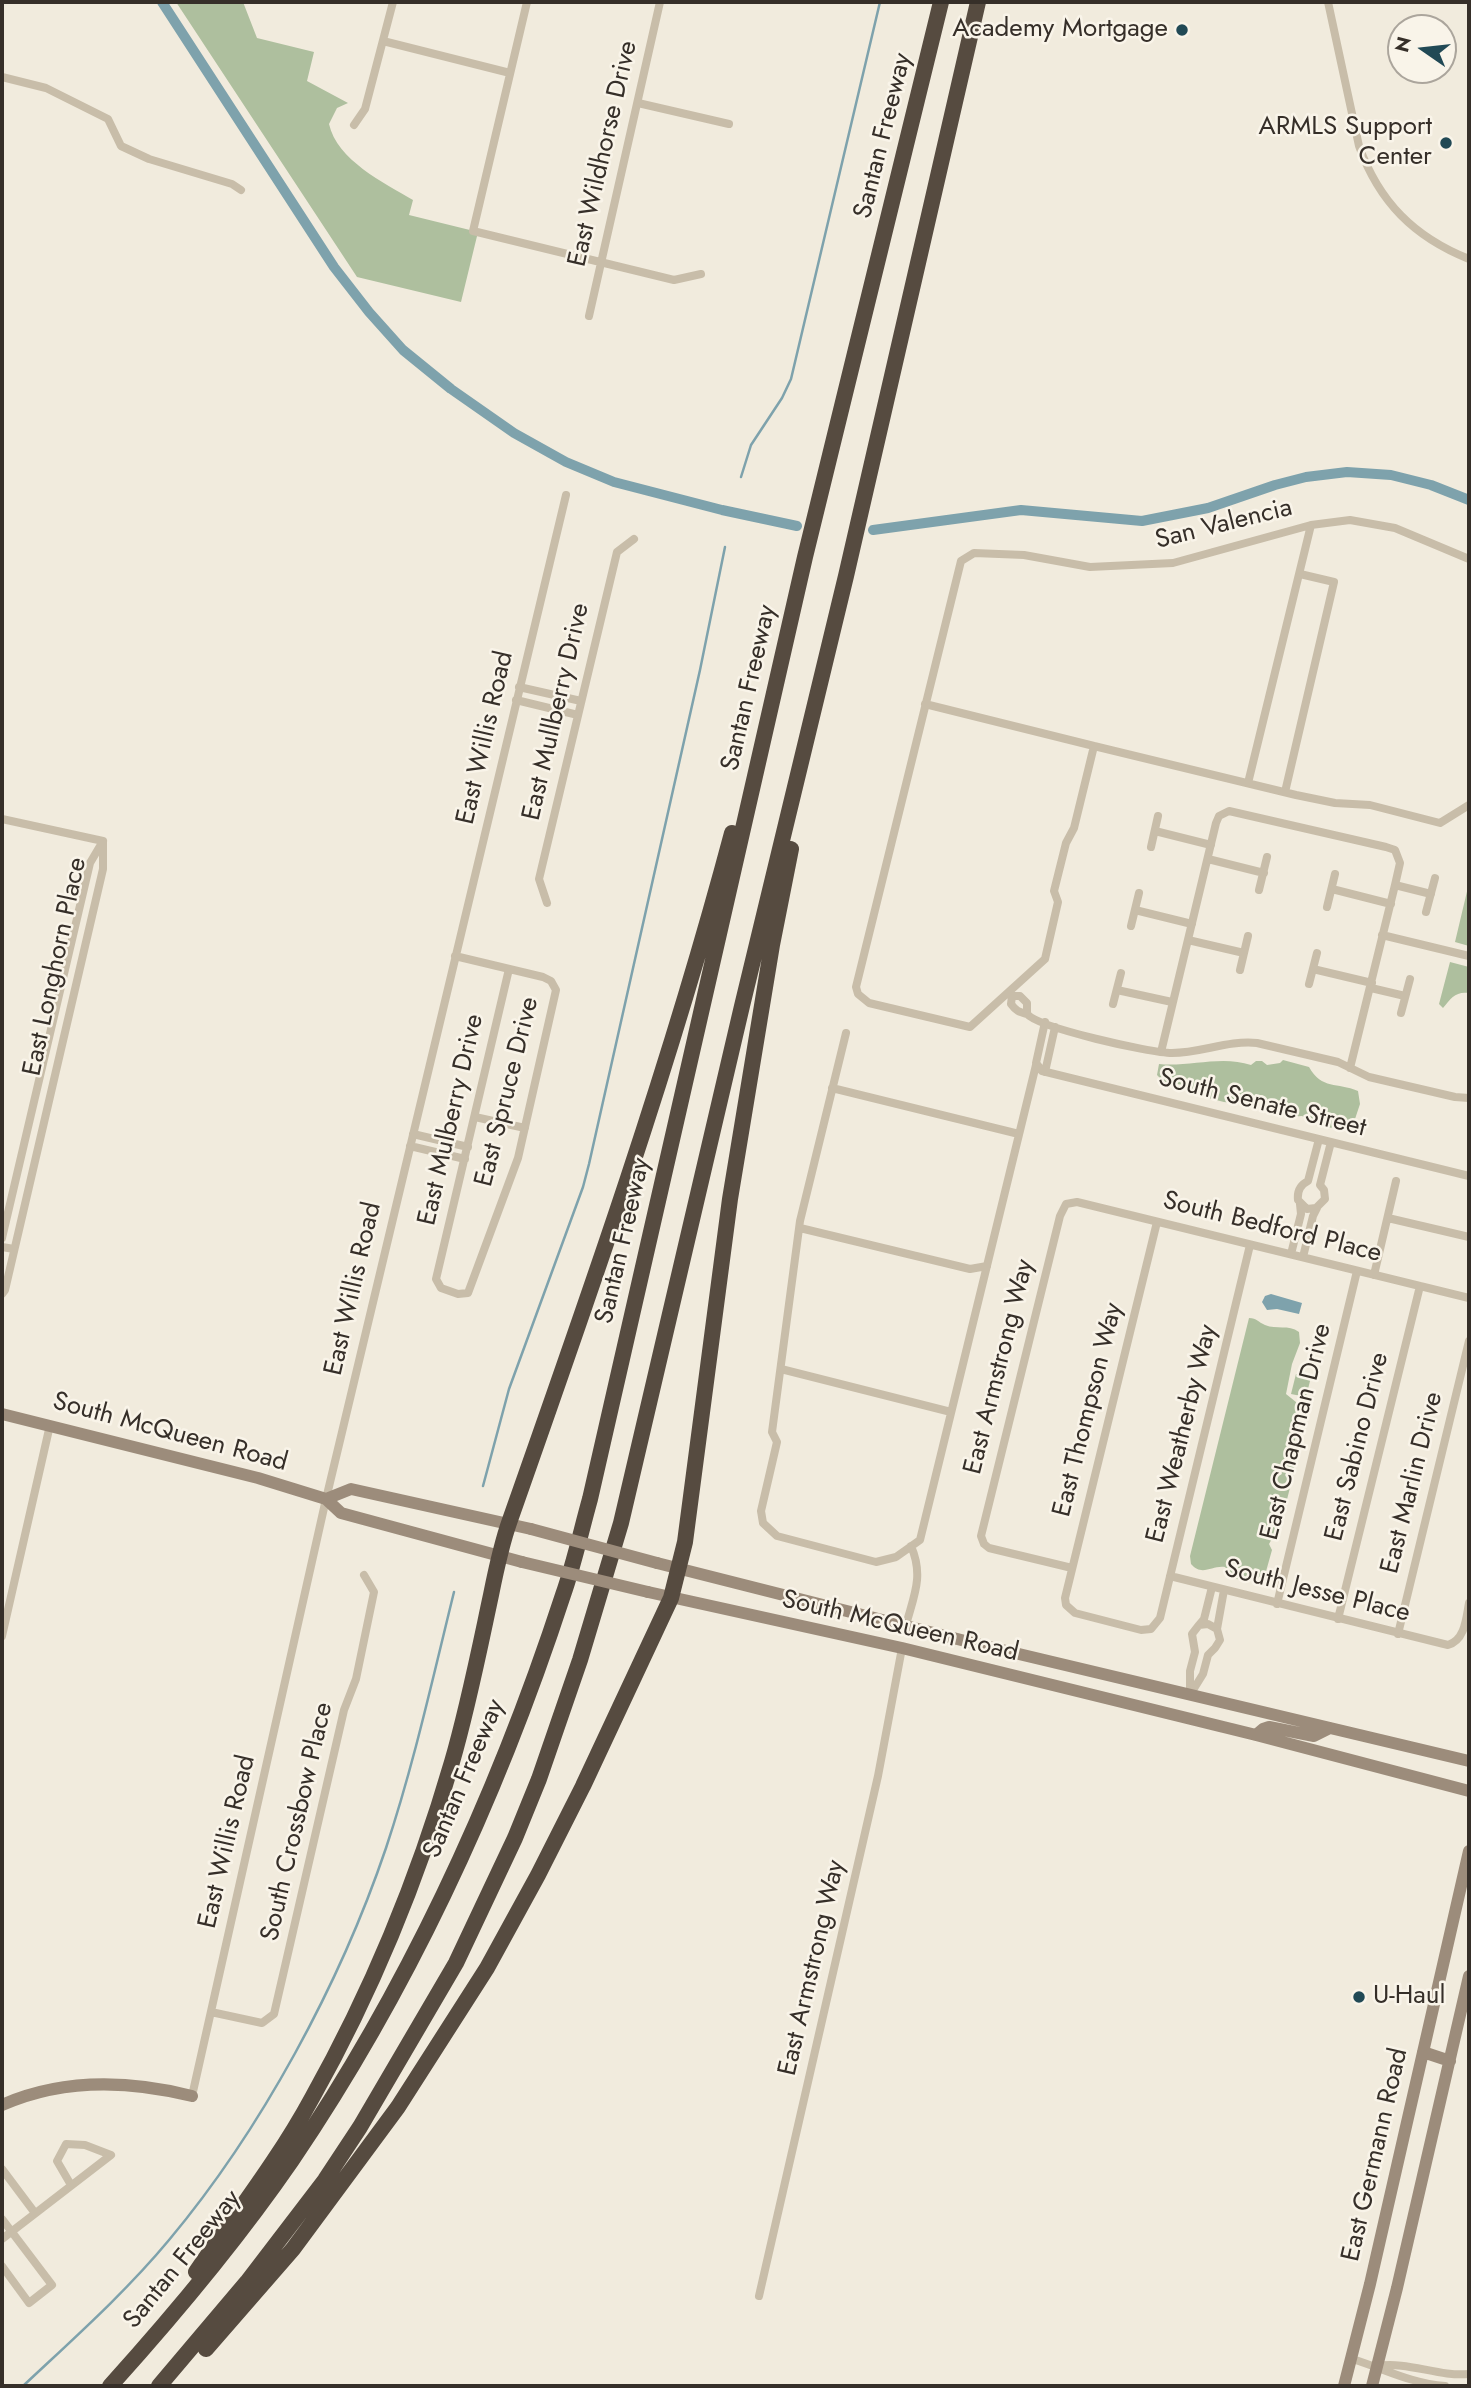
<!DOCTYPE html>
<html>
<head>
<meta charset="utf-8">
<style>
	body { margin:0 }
	#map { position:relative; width:1471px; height:2388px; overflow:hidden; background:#f1ebdd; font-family:Jost,sans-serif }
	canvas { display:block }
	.frame { position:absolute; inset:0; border:4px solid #362f29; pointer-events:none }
	.north { position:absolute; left:1387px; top:14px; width:70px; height:70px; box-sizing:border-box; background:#f9f4e9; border:2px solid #aba59c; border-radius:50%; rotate:284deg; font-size:19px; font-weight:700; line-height:28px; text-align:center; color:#362f29 }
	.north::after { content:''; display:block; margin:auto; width:24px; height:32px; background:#214955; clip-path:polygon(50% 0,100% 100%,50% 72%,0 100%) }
</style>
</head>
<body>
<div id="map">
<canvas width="1471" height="2388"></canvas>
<div class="frame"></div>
<div class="north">N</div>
</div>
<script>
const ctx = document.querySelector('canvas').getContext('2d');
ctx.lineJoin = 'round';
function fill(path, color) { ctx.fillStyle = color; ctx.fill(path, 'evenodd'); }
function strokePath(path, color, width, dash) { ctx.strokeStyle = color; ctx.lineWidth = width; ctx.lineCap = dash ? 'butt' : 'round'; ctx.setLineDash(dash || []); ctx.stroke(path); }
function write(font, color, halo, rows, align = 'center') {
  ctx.font = font + ' Jost,sans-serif'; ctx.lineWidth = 5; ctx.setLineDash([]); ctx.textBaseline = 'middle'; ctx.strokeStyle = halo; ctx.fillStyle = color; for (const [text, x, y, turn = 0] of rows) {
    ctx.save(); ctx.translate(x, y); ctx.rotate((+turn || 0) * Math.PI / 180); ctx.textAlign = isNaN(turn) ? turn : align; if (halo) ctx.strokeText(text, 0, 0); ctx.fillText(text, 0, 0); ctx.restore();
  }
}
const green = new Path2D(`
	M176,2h67l14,36 57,14 -7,29 41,22 -11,5 -8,16c8,36 55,59 84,76l-4,15 69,17 -17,70 -104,-25z
	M1469,883v63l-14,-4z
	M1450,962l19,5v26c-13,-2 -18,5 -26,15l-4,-4z
	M1283,1060l26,7c13,23 28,15 49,24l2,13 -7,21 -25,3 -26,-12 -14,1 -18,-13 -13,-3 -17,3 -16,-2 -24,-6 -5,-6 -11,-5 -20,-3 -7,-7 2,-11c30,3 63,-9 92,1l5,-4h6l5,4 13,-2z
	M1249,1318c8,0 9,4 16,7 12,5 23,-1 34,7l1,11 -8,21 -6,30 15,12 -4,26 -5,19 2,21 -13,51 -12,21 3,6 -7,25 -18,7 -13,-4 -9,-11c-13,-2 -23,10 -34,-3l-1,-8z
	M1296,1374l15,3 -5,20 -15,-3z`);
const water = new Path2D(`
	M1271,1294l31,9 -3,11 -22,-5 -10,1 -5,-8 3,-6z`);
const stream = new Path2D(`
	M741,477l10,-32 31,-47 9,-19 89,-377
	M483,1486l26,-97 74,-202 6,-23 111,-494 25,-123
	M23,2386c50,-47 102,-93 146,-146 92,-110 171,-256 217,-392 28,-84 47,-171 68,-256`);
const canal = new Path2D(`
	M162,2l172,265 35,45 34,38 48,39 63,44 52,29 48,20 108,28 75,16
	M873,530l148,-20 121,11 66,-13 67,-23 31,-8 41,-5 44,3 40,10 38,15`);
const street = new Path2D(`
	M527,2l-54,229 201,49 27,-6
	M1328,2l31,144c20,56 55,91 110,113
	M383,41l127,32
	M2,77l44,11 62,31 13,27 28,13 83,25 9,6
	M638,103l91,21
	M354,125l11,-16 28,-107
	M589,316l71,-314
	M1469,559l-74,-31 -45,-8 -39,5 -138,38 -83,4 -66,-12 -50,-2 -13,8 -105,426 2,7 11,9 101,24 75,-68 13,-57 -4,-11 12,-48 8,-15 20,-82 202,49 39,8 35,2 70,18 29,-18
	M519,687l62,14
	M516,700l62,15
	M925,704l169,42
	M1248,783l63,-258
	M1285,792l49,-210 -34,-8
	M2,819l101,22
	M1155,831l56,14
	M1151,847l7,-31
	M1208,859l56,14
	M1395,885l36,9
	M1332,889l59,15
	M1259,890l8,-33
	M547,903l-8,-24 78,-327 17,-13
	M1327,907l8,-33
	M1135,910l57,14
	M1426,912l9,-34
	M1131,926l8,-33
	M1382,935l87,21
	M1188,940l56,13
	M455,956l88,21 8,4 5,9 -38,168 -50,135 -10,1 -17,-6 -5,-9 73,-310
	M1313,969l59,14
	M1240,970l8,-34
	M1309,984l8,-31
	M1371,988l34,8
	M1117,990l55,12
	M1010,993l2,3h8l7,7v11
	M1012,996l-1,8c5,7 8,8 16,10 12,14 123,39 145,39 29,0 56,-13 85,-10l81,19 31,15 86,20 14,1
	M1113,1004l8,-31
	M1401,1013l9,-34
	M1045,1022l-9,41 6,8 427,105
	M846,1033l-46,188 -28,211 5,10 -16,69 2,12 14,13 99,26 20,-5 24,-17 116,-475
	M1161,1052l55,-229 3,-7 10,-5 157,36 9,3 5,13 -5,22 -45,183
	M1045,1072l10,-45
	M832,1088l187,46
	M475,1117l50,11
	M413,1134l55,13
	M1319,1139l-11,42c-8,4 -11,10 -10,19l9,9 9,-1 9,-9 -1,-9 -4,-5 11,-43
	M410,1146l55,13
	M1388,1218l81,19
	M1157,1222l-92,376 1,7 9,8 66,17 10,-1 9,-11 90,-373
	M800,1228l170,41 17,-3
	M2,1238l88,-375 13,-22
	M2,1247l12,2
	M1291,1254l10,-40 -1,-10
	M1303,1257l10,-41 4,-8
	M1374,1275l22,-94
	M2,1294l3,-4 98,-421v-28
	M781,1369l170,43
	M1072,1568l-83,-20 -5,-4 -3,-8 79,-320 6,-12 11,-2 392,96
	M1170,1576l278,69c17,-5 18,-26 21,-42
	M1277,1604l80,-333
	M1338,1619l82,-333
	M1208,1624l9,5 3,11 -5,8 -7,7 -5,19 -13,21v-24l5,-19 -3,-18 7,-9z
	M906,1625c8,-30 18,-49 5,-79
	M1199,1625l5,-6 8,-32
	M1217,1629l7,-39
	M1398,1634l71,-293
	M2,1636l48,-211
	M211,2012l51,11 12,-9 70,-304 12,-31 18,-87 -10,-17
	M192,2096l134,-597 240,-1004
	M2,2169l33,44
	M2,2219l50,66 -23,18 -27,-37
	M2,2239l109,-84 -26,-10 -19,-1 -9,17 14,24
	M759,2296l119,-520 24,-128
	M1352,2359c33,10 58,24 93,27
	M1377,2366c31,-5 61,11 92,8`);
const secondary = new Path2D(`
	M2,1414l256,64 68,21 15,14 181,49
	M326,1499l25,-10 180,40
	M657,1563l324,82 488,116
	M648,1592l254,56 354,87 213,56
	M1256,1735l7,-6 6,-2 45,9 16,-8
	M1423,2052l27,9
	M2,2105c61,-27 126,-25 190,-9
	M1344,2386l26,-102 99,-433
	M1372,2386l25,-98 72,-312`);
const highway = new Path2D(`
	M196,2272c39,-57 83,-113 116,-174 60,-107 106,-219 140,-336 16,-55 27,-111 39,-167 5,-25 10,-50 19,-75 80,-227 160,-454 222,-687
	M206,2349l87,-100 105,-142 89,-139 51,-93 45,-89 88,-188 14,-56 45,-343 42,-254 19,-96
	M110,2386c65,-72 127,-146 182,-226 117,-173 206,-366 271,-565 11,-31 18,-64 27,-96l215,-942 136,-555
	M159,2386l88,-104 78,-102 35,-53 96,-164 59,-125 24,-59 41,-119 41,-137 121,-517 104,-430 132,-574`);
const secondaryBridge = new Path2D(`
	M531,1529l126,34
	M522,1562l126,30`);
const markers = [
	[1182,30,7,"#214955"],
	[1446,143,7,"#214955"],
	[1359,1997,7,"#214955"]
];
const poiNames = [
	["Academy Mortgage",1168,30],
	["ARMLS Support",1432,128],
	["Center",1432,158],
	["U-Haul",1373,1997,"left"]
];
const streetNames = [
	["Santan Freeway",884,136,-76],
	["East Wildhorse Drive",604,154,-77],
	["San Valencia",1224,525,-14],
	["Santan Freeway",750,688,-77],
	["East Mullberry Drive",557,712,-77],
	["East Willis Road",486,738,-77],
	["East Longhorn Place",56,967,-78],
	["East Spruce Drive",508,1092,-76],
	["South Senate Street",1262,1104,14],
	["East Mulberry Drive",452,1120,-77],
	["South Bedford Place",1272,1228,14],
	["Santan Freeway",624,1241,-77],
	["East Willis Road",354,1289,-77],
	["East Armstrong Way",1000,1367,-76],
	["East Thompson Way",1089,1410,-76],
	["East Chapman Drive",1297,1432,-76],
	["South McQueen Road",170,1433,15],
	["East Weatherby Way",1183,1434,-76],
	["East Sabino Drive",1358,1447,-76],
	["East Marlin Drive",1413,1483,-76],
	["South Jesse Place",1317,1592,14],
	["South McQueen Road",900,1627,13],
	["Santan Freeway",465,1779,-67],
	["South Crossbow Place",298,1822,-77],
	["East Willis Road",228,1842,-77],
	["East Armstrong Way",813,1968,-77],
	["East Germann Road",1376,2155,-77],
	["Santan Freeway",183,2260,-51]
];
fill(green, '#aebf9e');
fill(water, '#7ea2ac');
strokePath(stream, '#7ea2ac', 2.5);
strokePath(canal, '#7ea2ac', 10);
strokePath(street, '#c8bda9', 8);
strokePath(secondary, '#9c8c7b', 12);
strokePath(highway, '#564b40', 16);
strokePath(secondaryBridge, '#9c8c7b', 12);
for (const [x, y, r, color] of markers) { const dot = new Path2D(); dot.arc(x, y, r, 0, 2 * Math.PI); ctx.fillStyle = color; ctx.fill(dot); strokePath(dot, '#f9f4e9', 2.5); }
write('26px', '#362f29', '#f9f4e9', poiNames, 'right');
write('26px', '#362f29', '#f9f4e9', streetNames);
</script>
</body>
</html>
